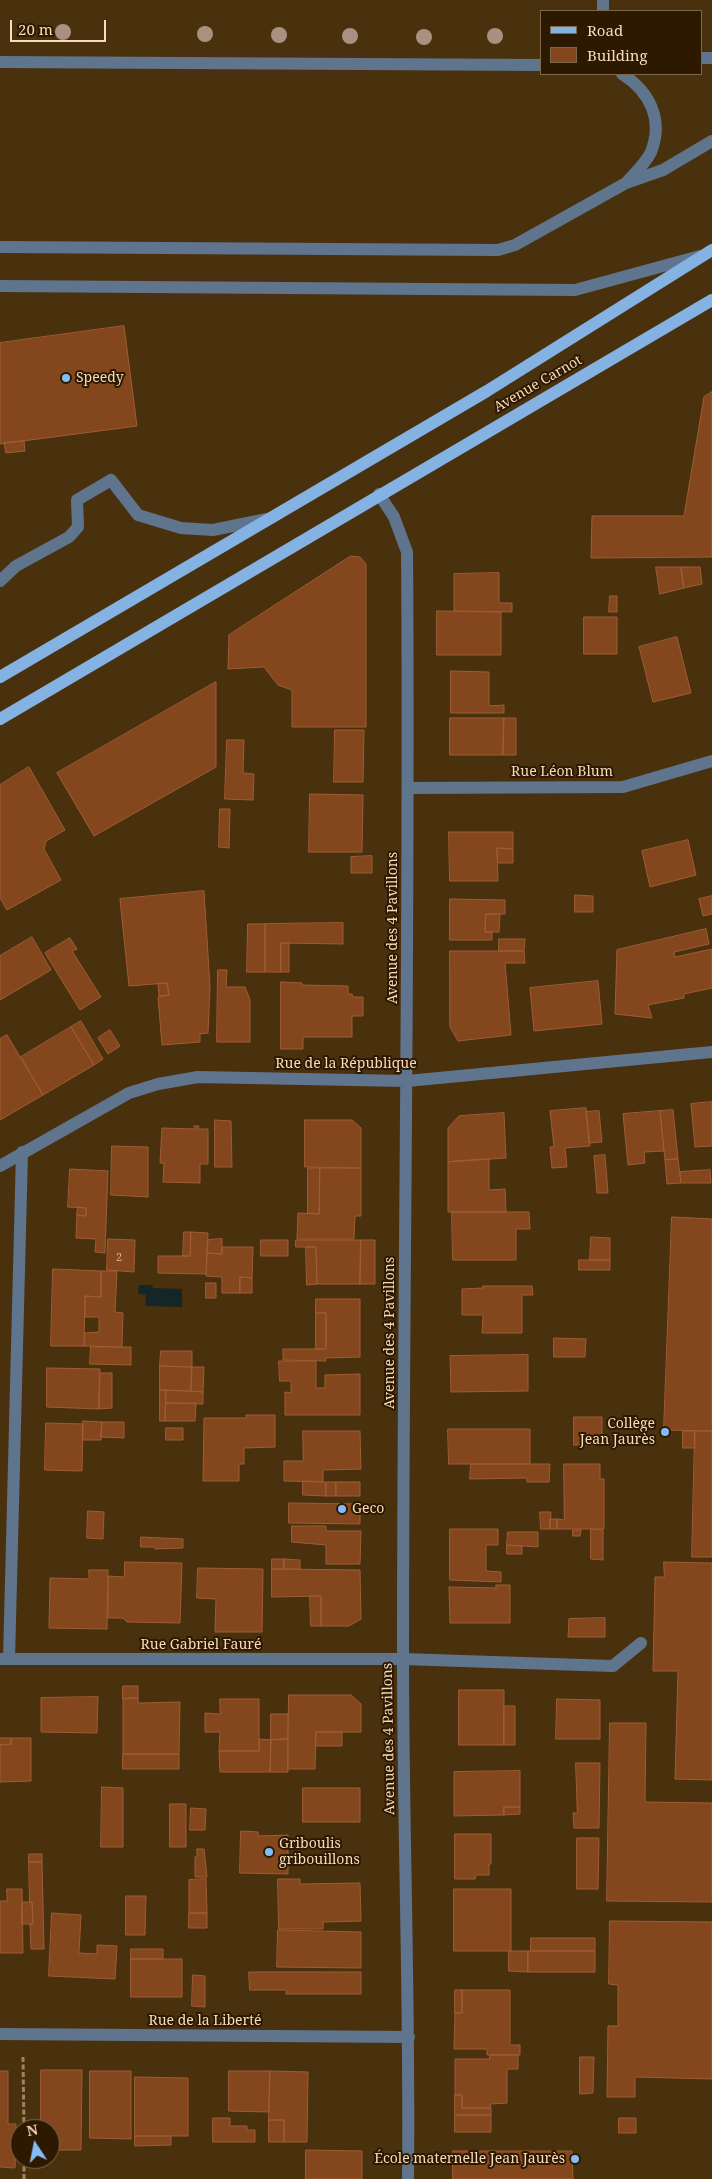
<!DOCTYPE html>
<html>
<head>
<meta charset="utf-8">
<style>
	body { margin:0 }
	#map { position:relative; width:712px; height:2179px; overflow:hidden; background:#4a310e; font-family:"Noto Serif",serif }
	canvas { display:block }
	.legend { position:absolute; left:540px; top:10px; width:162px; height:65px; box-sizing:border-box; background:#2d1900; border:1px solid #7d674b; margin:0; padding:6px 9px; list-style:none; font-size:15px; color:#f6dbbc }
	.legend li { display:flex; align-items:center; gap:10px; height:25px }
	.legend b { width:25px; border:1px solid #7d674b }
	.north { position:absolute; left:10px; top:2119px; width:50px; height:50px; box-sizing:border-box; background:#2d1900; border:1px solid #7d674b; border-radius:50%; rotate:349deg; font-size:14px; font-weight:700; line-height:20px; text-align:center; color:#f6dbbc }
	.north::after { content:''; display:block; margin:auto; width:18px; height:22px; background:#82bcfa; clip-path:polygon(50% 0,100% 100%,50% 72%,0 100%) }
	.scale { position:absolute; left:10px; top:20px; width:96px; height:22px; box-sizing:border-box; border:2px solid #f6dbbc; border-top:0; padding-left:6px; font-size:15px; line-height:18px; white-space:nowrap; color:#f6dbbc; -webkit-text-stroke:4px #2d1900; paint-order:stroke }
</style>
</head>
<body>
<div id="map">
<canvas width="712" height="2179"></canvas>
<ul class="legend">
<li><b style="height:6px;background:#84b2e3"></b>Road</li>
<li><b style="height:14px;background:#84461c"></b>Building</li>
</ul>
<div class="north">N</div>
<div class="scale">20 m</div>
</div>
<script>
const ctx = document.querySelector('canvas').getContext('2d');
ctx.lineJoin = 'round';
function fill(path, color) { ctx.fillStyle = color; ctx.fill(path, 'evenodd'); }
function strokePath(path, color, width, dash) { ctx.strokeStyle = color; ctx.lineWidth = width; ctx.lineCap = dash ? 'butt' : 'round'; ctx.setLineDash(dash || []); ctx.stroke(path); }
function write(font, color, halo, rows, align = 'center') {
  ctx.font = font + ' "Noto Serif",serif'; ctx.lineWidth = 4; ctx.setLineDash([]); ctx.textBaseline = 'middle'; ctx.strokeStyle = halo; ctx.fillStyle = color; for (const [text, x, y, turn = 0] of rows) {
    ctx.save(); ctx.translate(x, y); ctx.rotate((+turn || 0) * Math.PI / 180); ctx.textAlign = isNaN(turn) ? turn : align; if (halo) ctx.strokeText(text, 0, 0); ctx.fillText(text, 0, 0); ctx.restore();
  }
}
const water = new Path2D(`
	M139,1285h13l1,3 29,1v18l-37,-1 1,-11 -8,-1z`);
const building = new Path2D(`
	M124,326l13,100 -137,18v-101z
	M712,392v165l-121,1 1,-42h92l20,-119z
	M24,441l1,10 -19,2 -2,-10z
	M351,556l9,1 6,7v163h-74v-37l-14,-5 -14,-18 -36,2 1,-34z
	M656,567h25l3,21 -24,6z
	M681,567h19l2,17 -18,4z
	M499,573v30h13v9l-58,-1v-37z
	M610,596h7v16h-8z
	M437,611l64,1v43h-64z
	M584,617h33v37h-33z
	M677,637l14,56 -38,9 -14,-55z
	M451,671l38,1v34l15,-1v8h-53z
	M216,682v85l-122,69 -37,-63z
	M450,718h54l-1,37h-53z
	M504,718h12v37h-13z
	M335,730h29l-1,52h-29z
	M227,740h17l-1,33 11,1 -1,26 -28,-1z
	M29,767l36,63 -19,11 -2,8 17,31 -54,30 -7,-12v-113z
	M310,794l53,1 -1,57h-53z
	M220,809h10l-1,39 -10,-1z
	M449,832h64v17l-16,-1 1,33h-48z
	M688,840l8,35 -46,12 -8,-36z
	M497,848l16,1v14h-15z
	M372,856v17h-21v-16z
	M204,891l6,96 -2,46 -8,1v8l-38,3 -4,-48 11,-2 -2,-12 -38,3 -9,-87z
	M575,895l18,1v16h-18z
	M712,896v18l-9,2 -4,-17z
	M450,899l55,1v14h-19l-1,18h7v8h-42z
	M486,914h14l-1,18h-14z
	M343,923v21l-62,-1v29h-16v-48z
	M248,924h17v48h-18z
	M706,929l3,15 -35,8 1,5 37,-8v39l-28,6v4l-36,7 4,13 -37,-4 2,-64z
	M32,937l19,33 -51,30v-44z
	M70,938l7,11 -5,2 29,46 -21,13 -35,-57z
	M499,939h26l-1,12h-25z
	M281,943h8v29h-8z
	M450,951h74l1,12h-20l6,72 -53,6 -8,-14z
	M218,970h9l-1,17h19l5,13v42h-33z
	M598,981l4,43 -68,7 -4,-43z
	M281,982l21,1v2l46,1v8h4l1,3h10v19h-11v21h-49v12h-22z
	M167,983l2,12 -10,1 -1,-12z
	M81,1021l22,38 -9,6 -23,-38z
	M71,1027l23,38 -51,30 -22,-38z
	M110,1030l10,16 -12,8 -10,-16z
	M7,1035l36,60 -43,25v-81z
	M712,1102v44l-17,1 -4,-43z
	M586,1108l4,38 -25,2 2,19 -15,1 -2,-21h4l-4,-36z
	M673,1110l5,49 -13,1 -5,-49z
	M599,1111l3,31 -13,1 -3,-31z
	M660,1111l4,40 -20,1 1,11 -17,2 -5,-51z
	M504,1113l2,45 -58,4v-34l11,-12z
	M215,1120l16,1 1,46h-17z
	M305,1120h47l9,8v40l-56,-1z
	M194,1126h5l-1,3h10v35h-8v19l-37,-1 1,-19h-4l2,-35 33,1z
	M112,1146l36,1v50l-37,-2z
	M605,1155l3,38h-11l-3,-37z
	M489,1159v31l16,-1 1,23h-58v-50z
	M678,1159l3,24 -14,1 -2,-24z
	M308,1168h12l-1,46 -11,-1z
	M320,1168h41v48h-6l-1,23h-57l1,-26 21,1z
	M70,1169l38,2 -3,82 -10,-1 1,-13 -20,-1 1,-23 9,1v-8l-18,-1z
	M710,1170l1,13h-30l-1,-11z
	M78,1207l8,1v8l-9,-1z
	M452,1212h77l1,17h-14v31h-63z
	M672,1217l40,2v212l-48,-1z
	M184,1232h7l-1,24h-7z
	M191,1232l17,1 -2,41 -48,-1v-17h32z
	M591,1237l19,1v22h-20z
	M108,1239l27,1 -1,32 -27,-2z
	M222,1239v15l-15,-1 1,-13z
	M261,1240h27v16h-27z
	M296,1240h65l-1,44h-43l-1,-37h-20z
	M361,1240h14v44h-15z
	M222,1247h31l-1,31 -12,-1v16h-18v-16l-16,-1 1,-23 15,1z
	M306,1247h10l1,37 -10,1z
	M579,1260h31v10h-31z
	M53,1269l48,2v26l-16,-1 -1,50h-33z
	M101,1271h16l-2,41 8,1 -1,34 -38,-1 1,-13 14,-1v-15h-14v-21l16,1z
	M240,1277l12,1v15h-12z
	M206,1283h10v15h-10z
	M483,1286h49l1,9h-11v38h-40l1,-18h-21v-26l21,-1z
	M316,1299h44v58l-35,1 1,3 -43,-1v-11h43v-36h-10z
	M316,1313h10v36h-10z
	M554,1338l32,1 -1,18h-31z
	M91,1347h40v18l-41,-1z
	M161,1351h31v16l-32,-1z
	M528,1355v36l-77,1 -1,-36z
	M279,1361h37v27h9v-13l35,-1v41h-75v-23l6,1v-12h-11z
	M160,1366l32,1 -1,24 -31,-1z
	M192,1367h12l-1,25 -12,-1z
	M47,1368l53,1 -1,40 -52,-2z
	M100,1373h12v35l-13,1z
	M160,1390h6l-1,31h-5z
	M166,1390l37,2v12l-37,-1z
	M166,1403h30l-1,18h-30z
	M246,1415h29v32l-31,1v16h-5v17h-36l1,-63h42z
	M574,1417h28v28h-28z
	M83,1421l19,1 -1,18h-18z
	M102,1422h22v16l-23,-1z
	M46,1423l37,1 -1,47 -37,-1z
	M166,1428h17v12h-17z
	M448,1429h82v35h-81z
	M303,1431h57l1,38 -38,1v12l-39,-1v-20h19z
	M683,1431h12v17h-12z
	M695,1431h17v126h-20z
	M471,1464h79l-1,18h-22v-4l-57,1z
	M564,1464h36v15h4v50h-47v-10l7,1z
	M303,1481l23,1v14l-23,-1z
	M326,1482h10v14h-10z
	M336,1482h24v14h-24z
	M289,1503l71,1v20l-71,-1z
	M88,1511l16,1 -1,27 -16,-1z
	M540,1512h11l-1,17h-9z
	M550,1519h7v10h-7z
	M292,1526h34v5h35l-1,33h-34v-19l-34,-3z
	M450,1529h48v16h-12v26l15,1v10l-51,-2z
	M591,1529l12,1v30l-12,-1z
	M573,1530h8l-1,6h-7z
	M508,1532h30v15l-31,-2z
	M141,1537l42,2v9l-28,1v-2h-14z
	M507,1545l15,1v8h-15z
	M272,1559h12v10h-12z
	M284,1559l16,1v9h-16z
	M125,1562l57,1 -2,60 -53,-1 -4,-4h-15v-42l16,1z
	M664,1562l48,1v217l-37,-1 3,-108h-25l2,-94h9z
	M198,1568l65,1 -1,63h-47l1,-33 -19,-1z
	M272,1569l88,1 1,49 -12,7h-28v-30l-49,1z
	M89,1570h19l-1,59 -58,-1 1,-50 39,1z
	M496,1585h14v38h-60l-1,-36 47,1z
	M310,1596h11v30h-10z
	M605,1618v19h-37l1,-18z
	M123,1686h15v12l-15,1z
	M459,1690h45v55h-45z
	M289,1695h62l10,9v28h-45l-1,37h-27z
	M98,1697l-1,36 -56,-1v-34z
	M138,1698v5l42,-1 -1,52h-56v-55z
	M220,1699h39v52h-40l1,-19h-15v-19l15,1z
	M557,1699l43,1v39h-44z
	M504,1706h11v39h-11z
	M271,1714h17v25l-17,1z
	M610,1723h36l-1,79 67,1v99l-105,-1z
	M316,1732h26v14h-26z
	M0,1738h11v6l-11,1z
	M11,1738h20v43l-31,1v-37l11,-1z
	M259,1739l12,1 -1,32h-50l-1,-21h40z
	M288,1739v33h-18l1,-32z
	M123,1754h56v15h-56z
	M576,1763h24l-1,65h-25l-1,-15h4z
	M520,1771v36h-16v8l-50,1v-44z
	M102,1787l21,1v59h-22z
	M303,1788h57v34h-57z
	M170,1804h16v43h-16z
	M504,1807h16v7l-16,1z
	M191,1808l15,1 -1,21h-15z
	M241,1831l17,1v4l30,-1v39l-48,-1z
	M455,1834h36v30h-2v11h-13l-1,4h-20z
	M577,1838h22l-1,51h-21z
	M197,1849h7l3,28h-12v-20l2,-1z
	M29,1854h13v8h-13z
	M29,1862h13l2,87h-13l-1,-25h3l-1,-22h-2z
	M206,1879l1,34h-18v-33z
	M278,1879h22v5l60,-1 1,38 -38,1v7h-44z
	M7,1889h15l1,64h-23v-52h7z
	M454,1889h57v62h-57z
	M126,1896h20l-1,39h-19z
	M22,1902h10l1,22h-11z
	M52,1913l29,2 -2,38 18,1v-9l20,1 -2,33 -66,-3z
	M189,1913h18v15h-18z
	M610,1921l102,1v157l-77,-2v20h-28l1,-71h10v-41l-9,-1z
	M278,1930l83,2v36l-84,-1z
	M531,1938h64v13h-64z
	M131,1949h32v10h-32z
	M509,1951h19v21l-19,-1z
	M528,1951h67v21h-67z
	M131,1959h51v38h-51z
	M249,1972h112v22h-75v-4h-36z
	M193,1975l12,1v31l-13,-1z
	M455,1990h7v23h-7z
	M462,1990h48v55h10v10h-33v-6h-33l1,-36h7z
	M490,2055h28v14h-11v34l-17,1 1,4h-29v-13h-7v-36h34z
	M580,2057h14l-1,36 -13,1z
	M41,2070h41l-1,80h-31v-21h-9z
	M0,2071h8v53h8l-1,44 -15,-1z
	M90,2071h41v68l-41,-1z
	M229,2071h41l-1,41 -40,-1z
	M270,2071l38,1 -1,70h-23v-22h-15z
	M135,2077l53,1v58h-53z
	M455,2095h7v13h29v7h-36z
	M455,2115h36v17h-36z
	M213,2118h17v8h17v4h8v12h-42z
	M619,2118h17v15h-17z
	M269,2120h15v22h-15z
	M135,2136h36v9l-36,1z
	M306,2150l56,1v28h-56z
	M453,2151h119l1,28h-120z`);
const path = new Path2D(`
	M23,2057l1,72
	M24,2159v20`);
const minor = new Path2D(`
	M603,11v-11
	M701,58h11
	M0,62l541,3
	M622,74c27,17 42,45 29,78 -5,11 -17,22 -25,31
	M0,247l498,3 17,-5 111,-62 37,-13 49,-29
	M0,286l575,4 125,-34
	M379,494l15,23 13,35c3,368 -4,736 -4,1104 0,174 7,348 5,523
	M0,581l16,-15 53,-29 9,-10 -1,-27 34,-20 27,35 43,13 32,2 54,-11
	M409,788l214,-1 89,-26
	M0,1166l129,-73 29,-9 40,-7 209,4 305,-29
	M0,1659h403l210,7 28,-23
	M9,1659l13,-507
	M0,2034l409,3`);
const major = new Path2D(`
	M0,677l487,-286 225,-141
	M0,719l712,-419`);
const trees = [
	[63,32],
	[205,34],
	[279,35],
	[350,36],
	[495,36],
	[424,37]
];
const markers = [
	[66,378,5,"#82bcfa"],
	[665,1432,5,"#82bcfa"],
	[342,1509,5,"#82bcfa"],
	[269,1852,5,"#82bcfa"],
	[575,2159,5,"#82bcfa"]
];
const numberNames = [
	["2",119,1258]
];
const poiNames = [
	["Speedy",76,378],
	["Collège",655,1424,"right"],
	["Jean Jaurès",655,1440,"right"],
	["Geco",352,1509],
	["Griboulis",279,1844],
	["gribouillons",279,1860],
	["École maternelle Jean Jaurès",565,2159,"right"]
];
const streetNames = [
	["Avenue Carnot",538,384,-30],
	["Rue Léon Blum",562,772],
	["Avenue des 4 Pavillons",393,928,-90],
	["Rue de la République",346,1064],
	["Avenue des 4 Pavillons",390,1333,-90],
	["Rue Gabriel Fauré",201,1645],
	["Avenue des 4 Pavillons",389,1739,-91],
	["Rue de la Liberté",205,2021]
];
fill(water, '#142625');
fill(building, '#84461c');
strokePath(building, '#9e5d35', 1);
strokePath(path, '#9d8362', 3, [5, 2.5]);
strokePath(minor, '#5f758d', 12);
strokePath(major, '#84b2e3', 12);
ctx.fillStyle = '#a99081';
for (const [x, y] of trees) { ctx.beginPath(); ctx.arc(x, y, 8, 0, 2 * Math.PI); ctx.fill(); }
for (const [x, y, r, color] of markers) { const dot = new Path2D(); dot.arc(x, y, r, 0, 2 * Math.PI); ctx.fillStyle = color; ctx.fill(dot); strokePath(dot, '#2d1900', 2); }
write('11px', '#dab694', null, numberNames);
write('14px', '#f6dbbc', '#2d1900', poiNames, 'left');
write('14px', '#f6dbbc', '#2d1900', streetNames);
</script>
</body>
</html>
